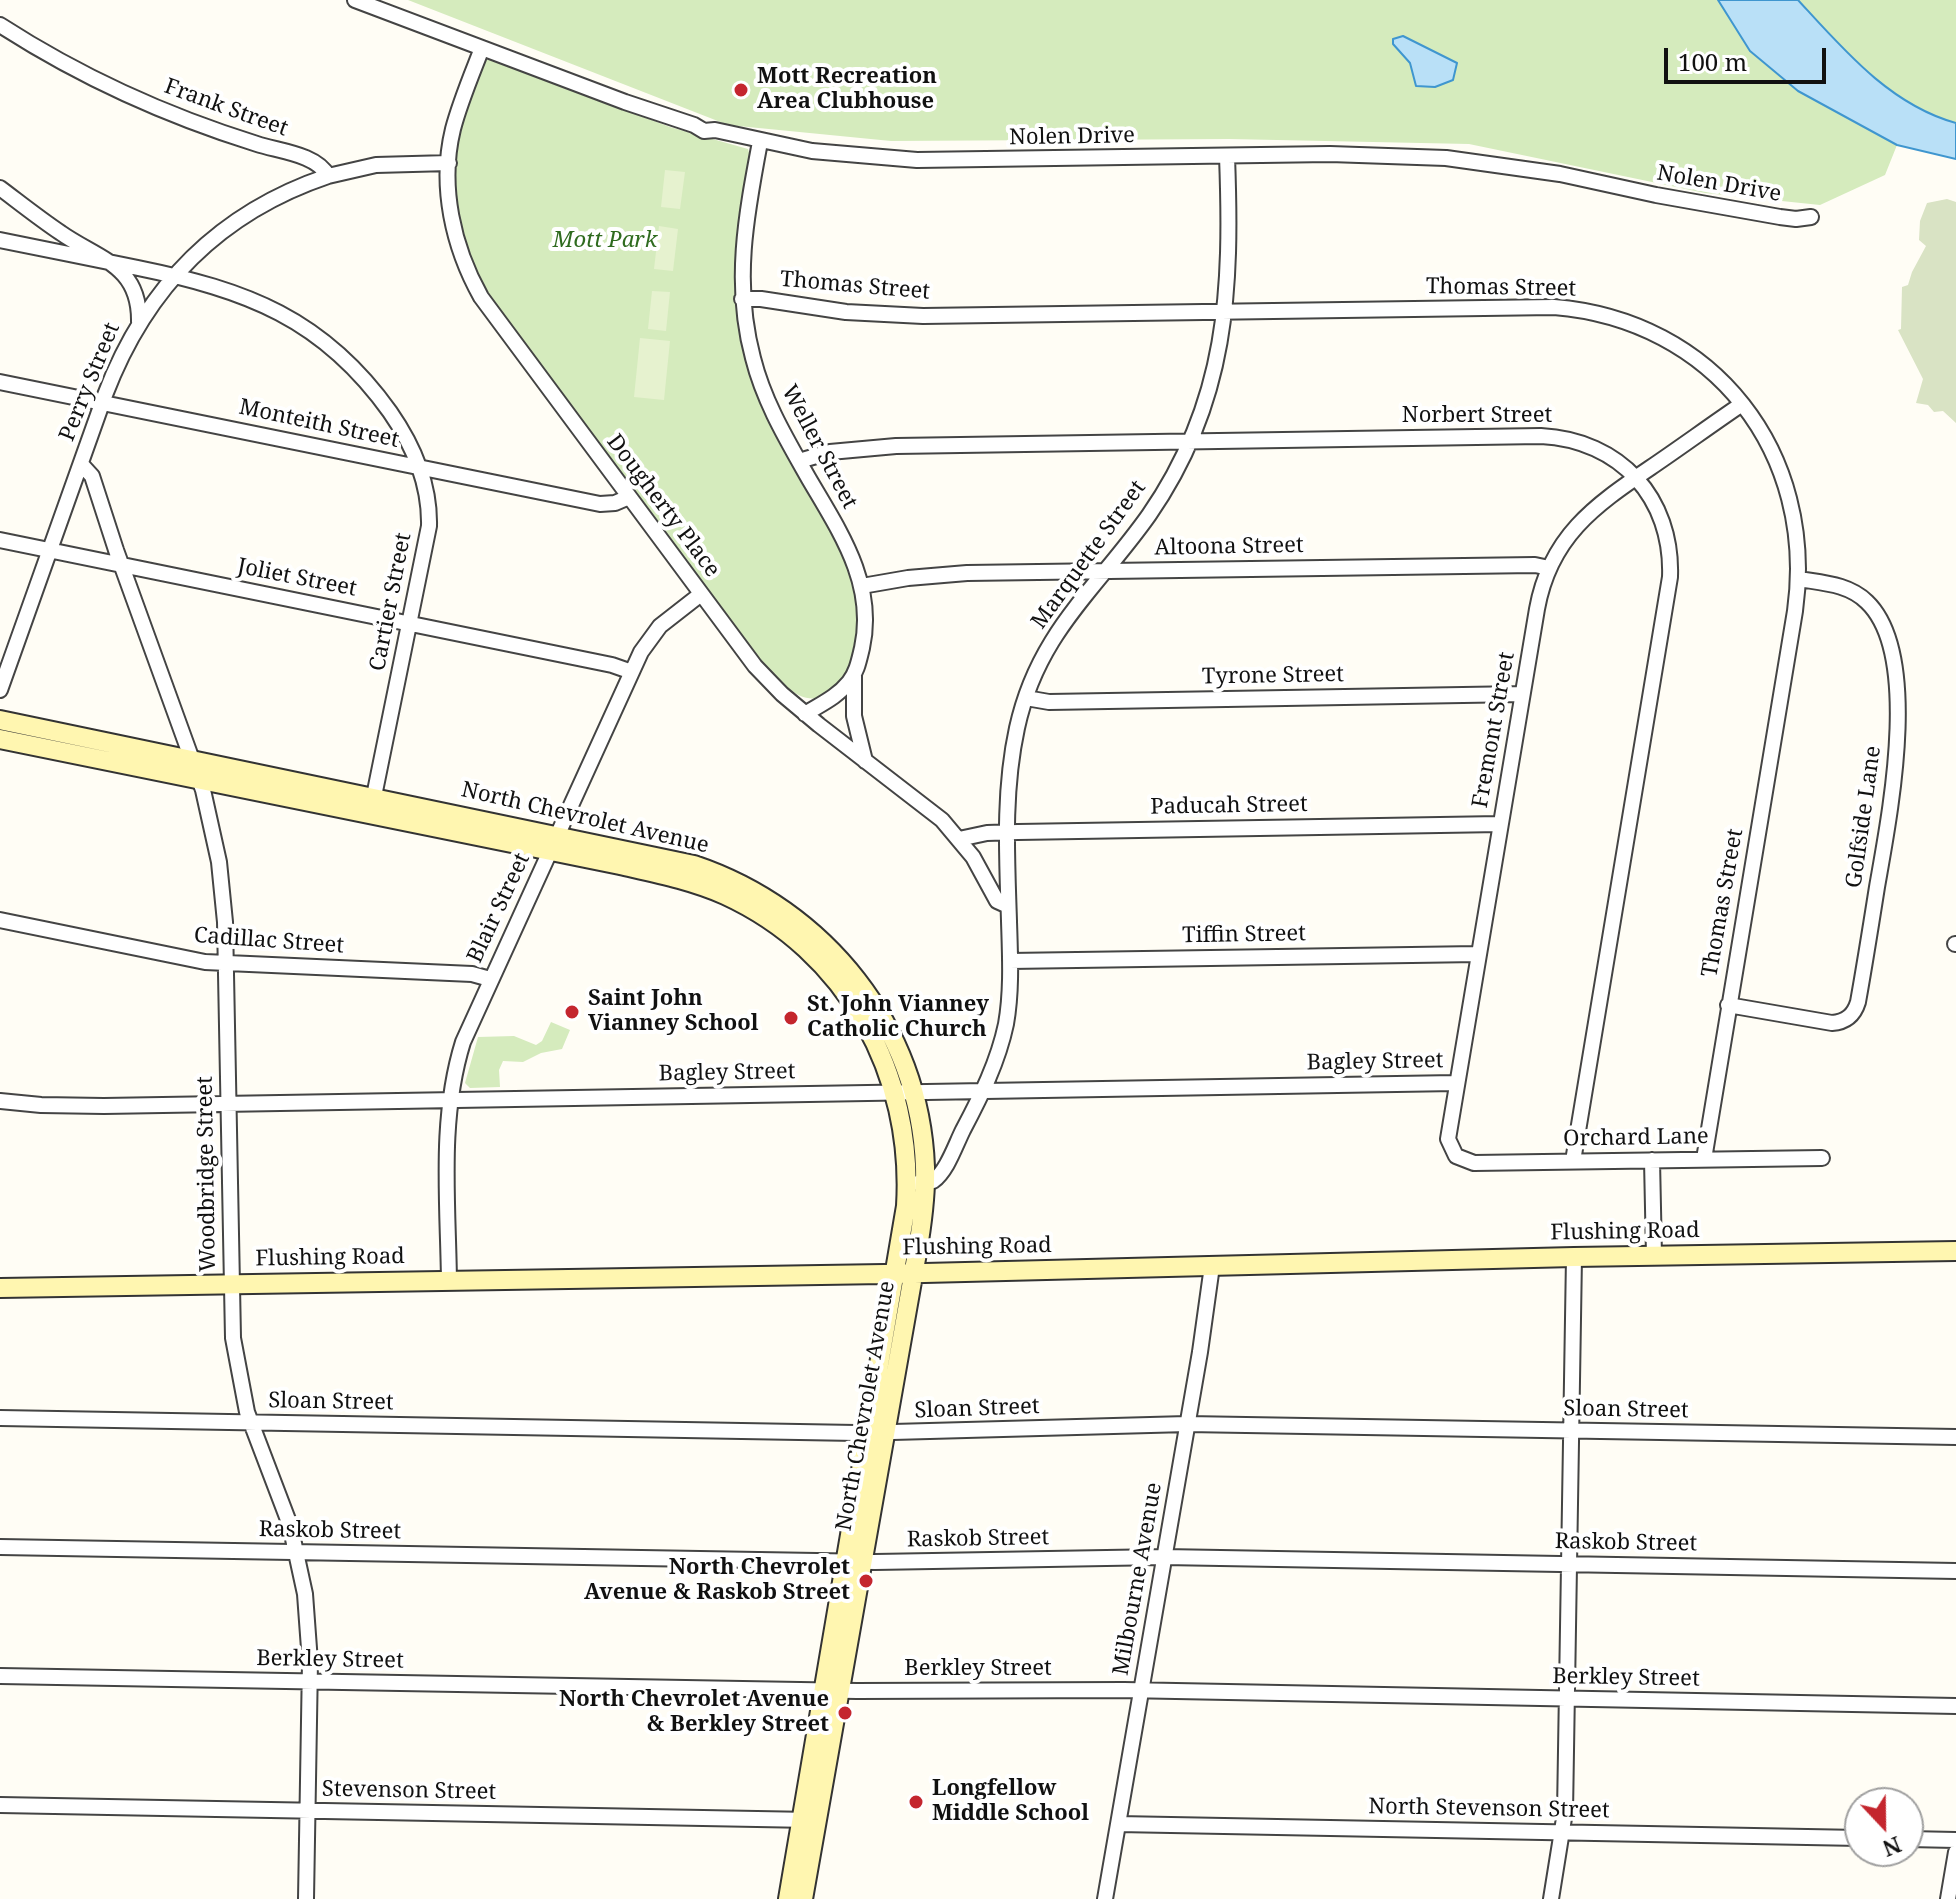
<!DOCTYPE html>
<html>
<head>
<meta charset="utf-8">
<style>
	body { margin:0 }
	#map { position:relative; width:1956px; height:1899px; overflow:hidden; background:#fffdf5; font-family:"Noto Serif",serif }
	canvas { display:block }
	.north { position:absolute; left:1844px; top:1787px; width:80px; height:80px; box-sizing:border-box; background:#fff; border:2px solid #a0a0a0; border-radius:50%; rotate:158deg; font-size:22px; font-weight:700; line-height:32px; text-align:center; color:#111 }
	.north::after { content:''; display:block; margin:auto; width:28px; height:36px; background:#c4262e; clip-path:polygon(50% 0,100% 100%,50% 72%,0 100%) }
	.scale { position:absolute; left:1664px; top:48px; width:162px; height:36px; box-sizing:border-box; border:4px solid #111; border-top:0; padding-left:10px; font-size:24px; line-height:28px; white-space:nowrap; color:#111; -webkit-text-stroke:6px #fff; paint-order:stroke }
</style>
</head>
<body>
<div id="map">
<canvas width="1956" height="1899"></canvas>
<div class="north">N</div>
<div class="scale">100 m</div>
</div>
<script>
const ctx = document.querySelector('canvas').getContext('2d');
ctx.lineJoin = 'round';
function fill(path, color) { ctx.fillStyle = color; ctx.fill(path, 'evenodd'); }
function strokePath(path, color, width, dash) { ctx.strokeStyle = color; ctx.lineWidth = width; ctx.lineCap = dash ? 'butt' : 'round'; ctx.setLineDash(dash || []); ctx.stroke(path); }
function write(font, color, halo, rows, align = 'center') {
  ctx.font = font + ' "Noto Serif",serif'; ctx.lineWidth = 8; ctx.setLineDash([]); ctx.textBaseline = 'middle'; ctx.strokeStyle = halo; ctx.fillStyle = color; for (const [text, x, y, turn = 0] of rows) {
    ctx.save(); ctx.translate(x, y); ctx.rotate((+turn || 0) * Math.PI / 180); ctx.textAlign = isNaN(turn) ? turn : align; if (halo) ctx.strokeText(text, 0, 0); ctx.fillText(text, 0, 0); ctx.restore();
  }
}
const green = new Path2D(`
	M408,0h1310l32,51 48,40 99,54 -12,30 -65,30 -115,-12 -236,-49 -240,-5 -338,2 -163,-16z
	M1798,0h158v123c-67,-18 -112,-74 -158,-123z
	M487,60h7l176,67 78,22 2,7c-12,68 -24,124 -7,193 6,26 15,51 27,74 38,72 103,142 83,229 -4,17 -12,36 -29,44 -22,10 -41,-12 -57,-26l-279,-373c-18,-35 -37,-83 -34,-123 2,-37 16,-73 28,-108z
	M551,1022l19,8 -8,19 -21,4 -18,9 -20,-1 -4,9 1,17 -30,1 -5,-5 13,-46 36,-1 22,9 6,-4z`);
const cemetery = new Path2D(`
	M1947,199l9,3v221l-13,-12 -9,1 -6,-7 -12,-2 7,-24 -25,-49 3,-1 1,-42 6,-2 4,-13 14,-26 -7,-6 1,-19 7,-18z`);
const pitch = new Path2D(`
	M665,170l20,2 -5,37 -19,-2z
	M659,226l19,3 -5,42 -19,-2z
	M652,291l18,1 -4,39 -18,-2z
	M640,338l30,3 -6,59 -30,-3z`);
const water = new Path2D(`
	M1718,0h80c45,49 92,105 158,123v36l-59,-14 -99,-54 -48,-40z
	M1403,36l54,27 -4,17 -18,7 -19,-1 -6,-23 -17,-19v-5z`);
const street = new Path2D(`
	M355,0l270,102 69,23 10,6 11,-1 97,21 105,9 413,-6 116,4 114,16 96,21 124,22 16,2 15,-2
	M0,25c79,51 167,91 257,119 21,7 60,10 71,32l48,-11 73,-2
	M482,48c-10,26 -22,54 -29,81 -14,57 0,118 28,168l274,369 27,28 37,31 123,95 31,37 24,44 11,5
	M760,142c-14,73 -27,142 -7,216 11,44 34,82 56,121 31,53 67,105 53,169 -3,12 -5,24 -13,34 -12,15 -28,22 -44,32
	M0,188c20,15 40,31 61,45 37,26 79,32 78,89
	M0,240c46,9 92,19 138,28 108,22 185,50 252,144 23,33 40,73 39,114l-57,280
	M742,299h19l85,13 77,4 631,-9c160,13 263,146 241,304l-91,548
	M0,382l600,122 15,-1 14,-6
	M1742,404c-31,21 -61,43 -92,64 -56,38 -100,69 -113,141l-89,530 8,17 18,7 348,-5
	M799,461l31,-9 66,-6 645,-10c79,4 132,62 129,141l-97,584
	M81,464l11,12 24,74 87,240 16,72 6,60 8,416 14,74 43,113 15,69 5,68 -4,237
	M0,540l612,125 20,7
	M862,586l46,-8 59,-5 568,-8 14,3
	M854,676v40l11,45
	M0,690l105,-295c41,-108 113,-182 223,-219
	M1026,698l23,4 473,-8
	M959,839l28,-6 31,-1 482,-8
	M0,920l205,42 267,12 18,5
	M1955,944h1
	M1010,961l468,-7
	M1728,1005l104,18c14,-1 22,-8 26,-21 7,-39 13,-77 19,-115 12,-69 45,-232 -10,-285 -18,-18 -44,-19 -68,-23
	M0,1101l41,4 63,1 1351,-23
	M1652,1160l2,96
	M918,1183l15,-2c14,-10 22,-35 30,-51 18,-34 35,-68 43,-106 6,-34 4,-69 3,-103 -2,-64 -6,-129 8,-193 21,-96 79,-138 132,-213 79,-114 83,-226 78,-359
	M449,1281c-1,-80 -10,-162 14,-239l178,-390 19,-26 41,-32
	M0,1418l856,15 331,-9 769,13
	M0,1547l875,15 289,-5 792,14
	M0,1676l857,15 267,-1 832,16
	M0,1805l811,15
	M1118,1824l742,14
	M1908,1839l48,1
	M1105,1899l95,-547 12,-86
	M1551,1899l14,-87 9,-555
	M1948,1899l8,-47`);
const secondary = new Path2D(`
	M0,720l694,145c131,44 226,162 231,302 1,29 -3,57 -8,86l-114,646
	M0,739l620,126c35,8 71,15 105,30 122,56 189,179 181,311l-118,693
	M0,1288l884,-14 690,-17 382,-6`);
const markers = [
	[741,90,8,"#c4262e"],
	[572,1012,8,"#c4262e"],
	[791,1018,8,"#c4262e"],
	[866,1581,8,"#c4262e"],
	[845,1713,8,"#c4262e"],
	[916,1802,8,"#c4262e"]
];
const poiNames = [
	["Mott Recreation",757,77],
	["Area Clubhouse",757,102],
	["Saint John",588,999],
	["Vianney School",588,1024],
	["St. John Vianney",807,1005],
	["Catholic Church",807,1030],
	["North Chevrolet",850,1568,"right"],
	["Avenue & Raskob Street",850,1593,"right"],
	["North Chevrolet Avenue",829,1700,"right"],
	["& Berkley Street",829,1725,"right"],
	["Longfellow",932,1789],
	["Middle School",932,1814]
];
const streetNames = [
	["Frank Street",226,108,20],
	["Nolen Drive",1072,137,-1],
	["Nolen Drive",1719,184,10],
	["Thomas Street",855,286,5],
	["Thomas Street",1501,288,1],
	["Perry Street",90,382,-68],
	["Norbert Street",1477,416],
	["Monteith Street",319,424,12],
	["Weller Street",819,447,62],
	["Dougherty Place",663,506,53],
	["Altoona Street",1229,547,-1],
	["Marquette Street",1089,555,-54],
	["Joliet Street",297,578,11],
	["Cartier Street",391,602,-79],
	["Tyrone Street",1273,676,-1],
	["Fremont Street",1494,730,-80],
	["Paducah Street",1229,806,-1],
	["Golfside Lane",1864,817,-82],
	["North Chevrolet Avenue",585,818,13],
	["Thomas Street",1723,903,-80],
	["Blair Street",499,908,-65],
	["Tiffin Street",1244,935,-1],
	["Cadillac Street",269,941,4],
	["Bagley Street",1375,1062,-1],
	["Bagley Street",727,1073,-1],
	["Orchard Lane",1636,1138,-1],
	["Woodbridge Street",207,1174,-91],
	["Flushing Road",1625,1232,-1],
	["Flushing Road",977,1247,-1],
	["Flushing Road",330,1258,-1],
	["Sloan Street",331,1402,1],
	["North Chevrolet Avenue",866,1406,-80],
	["Sloan Street",977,1409,-2],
	["Sloan Street",1626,1410,1],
	["Raskob Street",330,1531,1],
	["Raskob Street",978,1539,-1],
	["Raskob Street",1626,1543,1],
	["Milbourne Avenue",1138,1579,-80],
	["Berkley Street",330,1660,1],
	["Berkley Street",978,1669],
	["Berkley Street",1626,1678,1],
	["Stevenson Street",409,1791,1],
	["North Stevenson Street",1489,1809,1]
];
const parkNames = [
	["Mott Park",605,241]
];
fill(green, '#d5ebbd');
fill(cemetery, '#d9e3c4');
fill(pitch, '#e6f2cf');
fill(water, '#b9e0f7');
strokePath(water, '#3f96cf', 2);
strokePath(street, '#444', 18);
strokePath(secondary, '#333', 22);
strokePath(street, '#fff', 14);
strokePath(secondary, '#fff6b0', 18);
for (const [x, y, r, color] of markers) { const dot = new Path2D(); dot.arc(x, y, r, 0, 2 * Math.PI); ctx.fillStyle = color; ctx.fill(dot); strokePath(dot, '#fff', 3); }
write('bold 22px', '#111', '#fff', poiNames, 'left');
write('22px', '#111', '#fff', streetNames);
write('italic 22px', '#2f6b1f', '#fff', parkNames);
</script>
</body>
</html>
